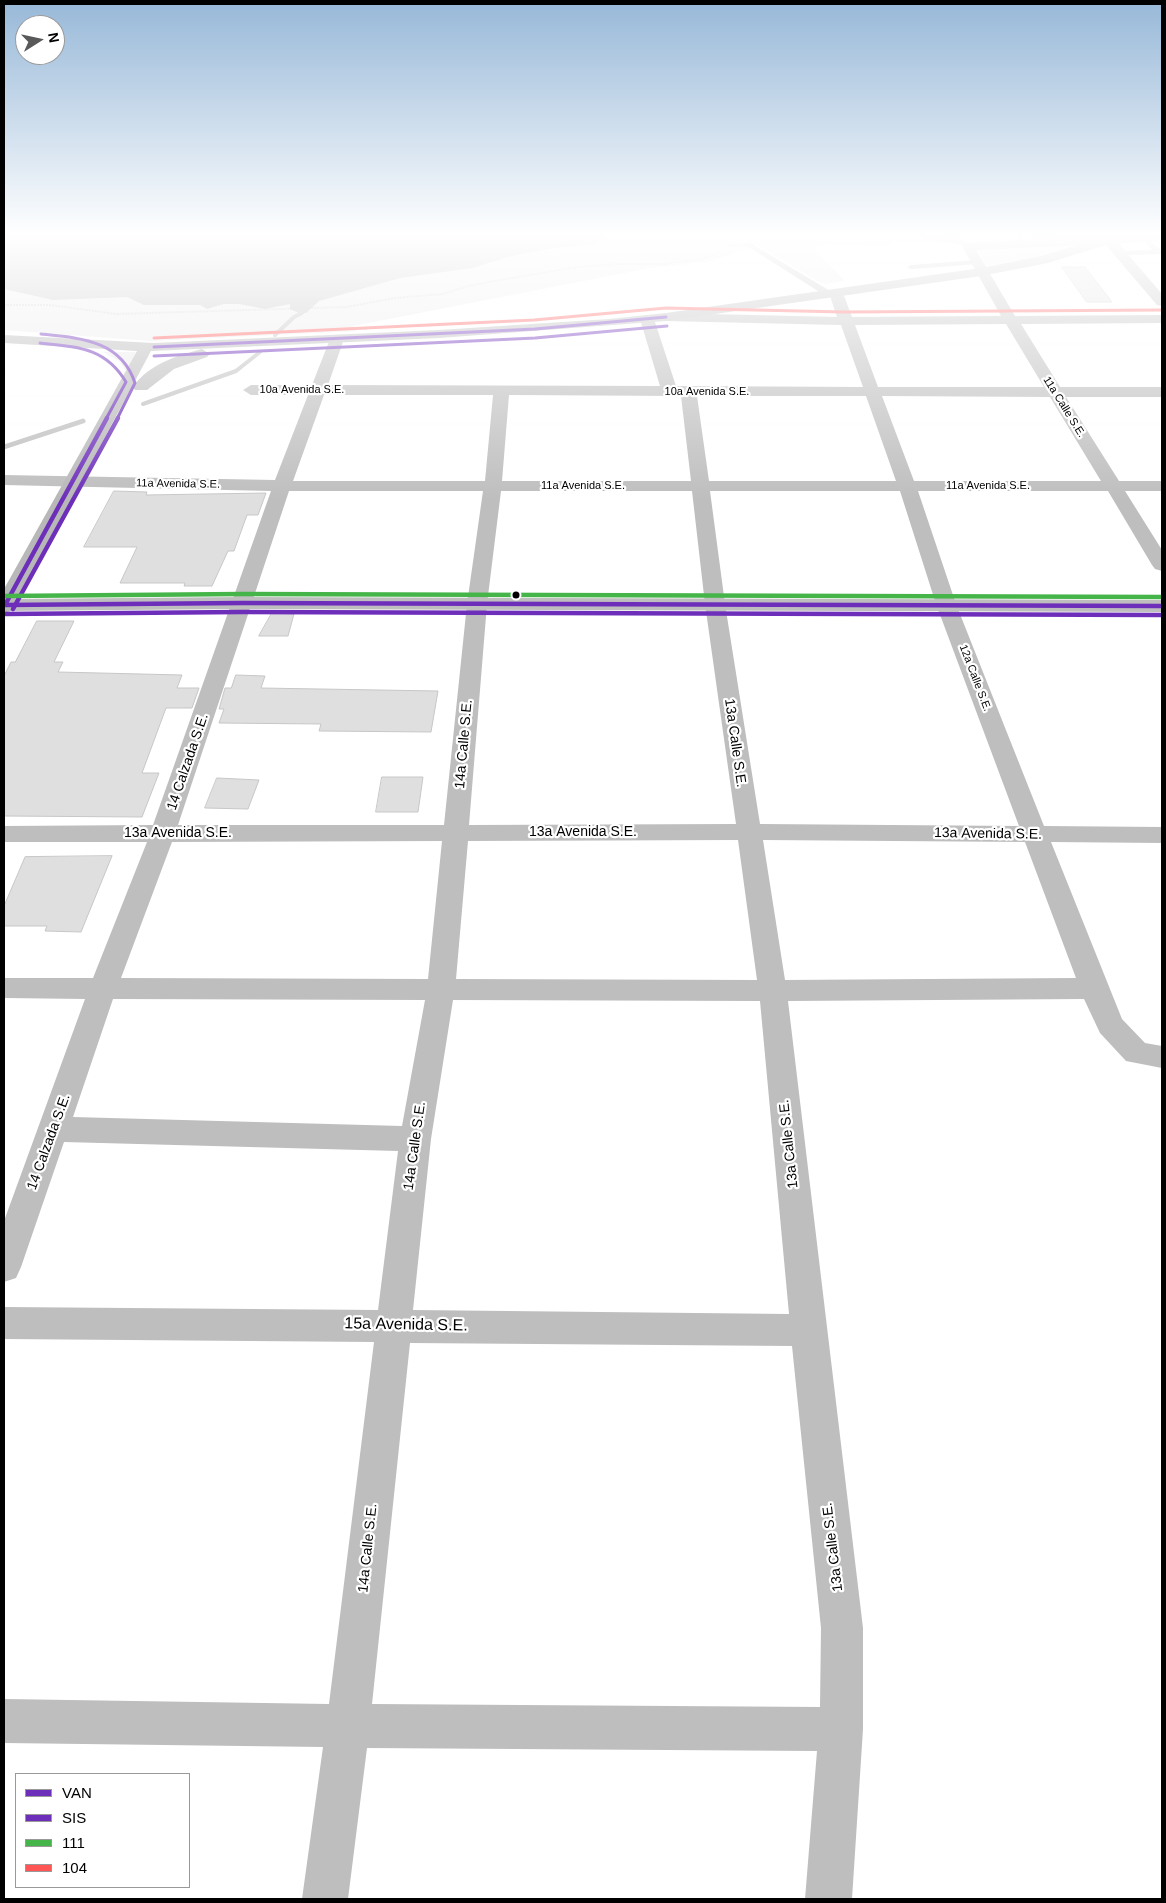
<!DOCTYPE html>
<html>
<head>
<meta charset="utf-8">
<style>
	body { margin:0 }
	#map { position:relative; width:1166px; height:1903px; overflow:hidden; background:#fff; font-family:Arial,sans-serif }
	canvas { display:block }
	.frame { position:absolute; inset:0; border:5px solid #000; pointer-events:none }
	.legend { position:absolute; left:15px; top:1773px; width:175px; height:115px; box-sizing:border-box; background:#fff; border:1px solid #999; margin:0; padding:6px 9px; list-style:none; font-size:15px; color:#000 }
	.legend li { display:flex; align-items:center; gap:10px; height:25px }
	.legend b { width:25px; border:1px solid #999 }
	.north { position:absolute; left:15px; top:15px; width:50px; height:50px; box-sizing:border-box; background:#fff; border:1px solid #999; border-radius:50%; rotate:80deg; font-size:14px; font-weight:700; line-height:20px; text-align:center; color:#000 }
	.north::after { content:''; display:block; margin:auto; width:18px; height:22px; background:#595959; clip-path:polygon(50% 0,100% 100%,50% 72%,0 100%) }
</style>
</head>
<body>
<div id="map">
<canvas width="1166" height="1903"></canvas>
<div class="frame"></div>
<ul class="legend">
<li><b style="height:6px;background:#6d2fba"></b>VAN</li>
<li><b style="height:6px;background:#6d2fba"></b>SIS</li>
<li><b style="height:6px;background:#45b549"></b>111</li>
<li><b style="height:6px;background:#f55"></b>104</li>
</ul>
<div class="north">N</div>
</div>
<script>
const ctx = document.querySelector('canvas').getContext('2d');
ctx.lineJoin = 'round';
function fill(path, color) { ctx.fillStyle = color; ctx.fill(path, 'evenodd'); }
function strokePath(path, color, width, dash) { ctx.strokeStyle = color; ctx.lineWidth = width; ctx.lineCap = dash ? 'butt' : 'round'; ctx.setLineDash(dash || []); ctx.stroke(path); }
function write(font, color, halo, rows, align = 'center') {
  ctx.font = font + ' Arial,sans-serif'; ctx.lineWidth = 4.5; ctx.setLineDash([]); ctx.textBaseline = 'middle'; ctx.strokeStyle = halo; ctx.fillStyle = color; for (const [text, x, y, turn = 0] of rows) {
    ctx.save(); ctx.translate(x, y); ctx.rotate((+turn || 0) * Math.PI / 180); ctx.textAlign = isNaN(turn) ? turn : align; if (halo) ctx.strokeText(text, 0, 0); ctx.fillText(text, 0, 0); ctx.restore();
  }
}
const green = new Path2D(`
	M4,234h912l-10,4 -18,3 4,4 -64,-1 -14,2 4,7 27,28 -20,3 -6,-2 -62,-37 -46,16 -61,7 -297,58 4,5 -207,10 -146,-11z
	M1081,244l-45,13 -50,9 -8,-17z
	M103,352h33l-8,18h-3l-6,-9z`);
const water = new Path2D(`
	M4,234h611l-21,10 -46,5 -40,8 -36,11 -72,10 -81,23 -13,12h-7l-9,-4v-5l-25,5 -26,-5h-15l-17,5 -7,-4h-56l-17,-8 -74,3 -49,-11z`);
const streamFar1 = new Path2D(`
	M275,335l19,-18 8,-4
	M143,404l93,-33 24,-19`);
const stream = new Path2D(`
	M4,447l79,-26`);
const building = new Path2D(`
	M1062,267h23l27,35h-25z
	M114,491l33,1 -1,3 120,-2 -8,22h-11l-13,36h-6l-16,35h-28l1,-3h-65l17,-36h-53z
	M272,613l22,1 -6,22h-29z
	M37,621h37l-20,41h9l-5,10 124,3 -5,13h22l-7,20h-26l-24,65h17l-17,44 -138,-1v-140l7,-14h4z
	M236,675l29,1 -4,12 177,3 -7,41 -112,-1 2,-7 -102,-1 5,-14h-5l6,-21h6z
	M382,777h41l-5,35h-42z
	M217,778l42,2 -11,29 -43,-1z
	M112,856l-31,76 -36,-1 2,-5h-43v-20l21,-49z`);
const path = new Path2D(`
	M709,234l7,5
	M4,305h47l65,9 230,-7 49,-9 48,-4 29,-9 99,-17 43,-4h50l42,-6 13,-6`);
const service = new Path2D(`
	M1014,234h6l5,10h-4z
	M1144,236l17,14v4l-41,1 -4,-2 4,-2 32,-1 -11,-12z
	M922,237l41,3 9,6 -4,2 -7,-4 -37,-4z
	M750,243l82,49 1,2 -7,2 -79,-50 -17,1 -4,-2z
	M976,260l3,4 -68,5 -4,-2 4,-2z`);
const minor = new Path2D(`
	M1108,236l5,1 49,57v12l-5,-1 -52,-61 -129,6 39,66 147,-1v8l-141,1 39,63h102v10h-96l53,84h43v10h-37l37,59v21l-7,-2 -3,-4 -44,-74h-190l38,113 88,222 118,1v16l-111,-1 71,177 23,24 17,3v22l-36,-7 -26,-28 -16,-34 -296,2 75,627v101l-11,170h-47l12,-148 -450,-3 -19,151h-46l21,-152 -319,-4v-44l325,5 45,-362 -370,-3v-32l374,3 20,-159 -334,-9 -43,125 -5,11 -12,4v-61l81,-222 -81,-1v-20h89l54,-136h-143v-16l149,-1 118,-334 -267,-6v-10l271,5 33,-85h-57l-8,-5 8,-5h61l18,-46 7,-4 7,4 -16,46 332,1 -20,-67 7,-4 7,4 22,67 187,1 -22,-62 -175,-4 -7,-4 7,-4 171,4 -8,-24 7,-4 7,4 9,24 149,-1 -39,-70 1,-3zM1006,324l38,63h-166l-23,-62zM324,395h169l-8,86h-192zM509,395l172,1 10,85h-189zM697,396h169l30,85h-187zM882,396l168,1 51,84h-187zM289,491h194l-16,113 -23,221h-266zM501,491h191l13,113 31,220 -267,1 18,-221zM710,491h190l36,113 83,222 -259,-2 -35,-220zM738,840l19,140 -301,-1 12,-138zM763,840l262,2 51,136 -291,2zM442,841l-14,138 -307,-1 51,-136zM113,999l312,1 -23,126 -329,-9zM453,1000l307,1 29,313 -376,-4 18,-171zM410,1343l382,3 29,282 -1,79 -448,-3z`);
const tertiary = new Path2D(`
	M243,597l919,3v12l-919,-3 -239,2v-12z`);
const secondary = new Path2D(`
	M1162,234v7l-53,3 -61,19 -67,13 -315,45 -227,17 -288,13 -137,256 -3,4 -7,2v-24l133,-238 -133,-8v-8l150,8 285,-13 170,-11 57,-6 315,-45 60,-12 67,-20z
	M202,349l8,5 -3,3 -33,12 -27,21h-12l-2,-3c16,-23 43,-31 69,-38z`);
const bus1Far1 = new Path2D(`
	M40,343c37,4 65,4 86,39l-20,37
	M154,347l381,-18 131,-12`);
const bus1 = new Path2D(`
	M4,605l239,-2 919,3
	M5,605l102,-187`);
const bus2Far1 = new Path2D(`
	M41,334c39,4 80,6 94,49l-18,36
	M154,356l381,-18 132,-12`);
const bus2 = new Path2D(`
	M13,609l105,-191
	M4,614l239,-2 919,3`);
const bus3 = new Path2D(`
	M4,596l239,-2 919,3`);
const bus4 = new Path2D(`
	M154,338l380,-18 132,-12 178,4 318,-2`);
const markers = [
	[516,595,4.5,"#000"]
];
const farStreetnames = [
	["10a Avenida S.E.",302,390],
	["10a Avenida S.E.",707,392],
	["11a Calle S.E.",1064,407,58],
	["11a Avenida S.E.",178,484,1],
	["11a Avenida S.E.",583,486],
	["11a Avenida S.E.",988,486],
	["12a Calle S.E.",975,678,69]
];
const streetNames = [
	["13a Calle S.E.",735,743,82],
	["14a Calle S.E.",464,744,-85],
	["14 Calzada S.E.",188,762,-71],
	["13a Avenida S.E.",583,832],
	["13a Avenida S.E.",178,833],
	["13a Avenida S.E.",988,834,1],
	["14 Calzada S.E.",49,1142,-70],
	["13a Calle S.E.",789,1144,-96],
	["14a Calle S.E.",415,1146,-82],
	["13a Calle S.E.",833,1547,-97],
	["14a Calle S.E.",368,1548,-84]
];
const nearStreetnames = [
	["15a Avenida S.E.",406,1325,1]
];
fill(green, '#ececec');
fill(water, '#bfbfbf');
strokePath(streamFar1, '#bfbfbf', 4);
strokePath(stream, '#bfbfbf', 5);
fill(building, '#dfdfdf');
strokePath(building, '#c7c7c7', 1);
strokePath(path, '#b9b9b9', 2, [0.5, 1]);
fill(service, '#bebebe');
fill(minor, '#bebebe');
fill(tertiary, '#bebebe');
fill(secondary, '#b8b8b8');
strokePath(bus1Far1, '#6d2fba', 3);
strokePath(bus1, '#6d2fba', 4.5);
strokePath(bus2Far1, '#6d2fba', 3);
strokePath(bus2, '#6d2fba', 4.5);
strokePath(bus3, '#45b549', 4.5);
strokePath(bus4, '#f55', 3);
const sky = ctx.createLinearGradient(0, 0, 0, 500);
sky.addColorStop(0, '#97b8d8');
sky.addColorStop(0.47, '#fff');
sky.addColorStop(1, '#ffffff00');
ctx.fillStyle = sky;
ctx.fillRect(0, 0, 1166, 500);
for (const [x, y, r, color] of markers) { const dot = new Path2D(); dot.arc(x, y, r, 0, 2 * Math.PI); ctx.fillStyle = color; ctx.fill(dot); strokePath(dot, '#fff', 2); }
write('11px', '#000', '#fff', farStreetnames);
write('14px', '#000', '#fff', streetNames);
write('16px', '#000', '#fff', nearStreetnames);
</script>
</body>
</html>
